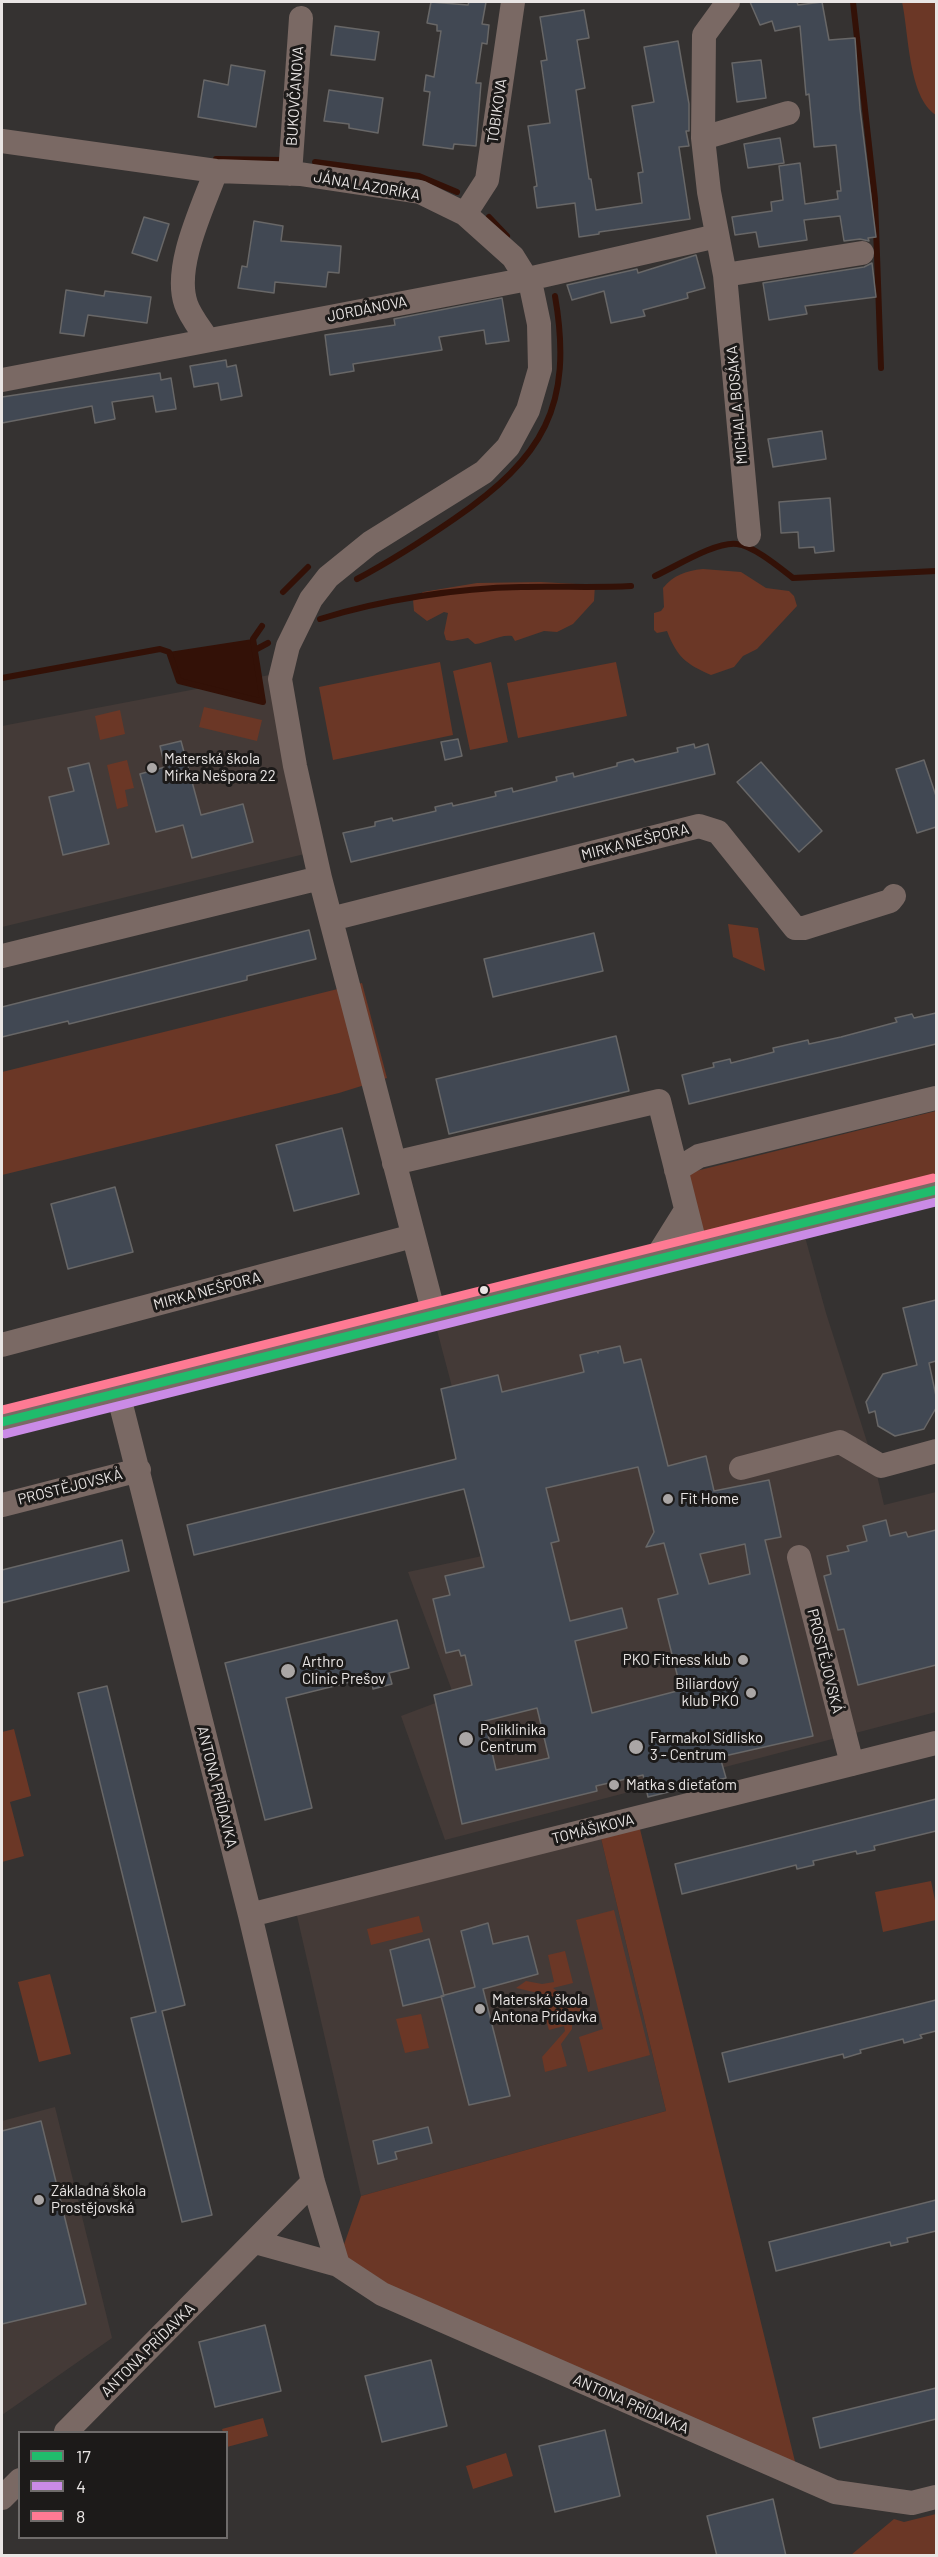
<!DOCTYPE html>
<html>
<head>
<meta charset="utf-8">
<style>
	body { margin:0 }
	#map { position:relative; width:938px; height:2557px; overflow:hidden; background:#353231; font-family:Barlow,sans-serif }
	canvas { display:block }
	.frame { position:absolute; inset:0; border:3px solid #e9e5e4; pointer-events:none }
	.legend { position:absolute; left:18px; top:2431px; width:210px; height:108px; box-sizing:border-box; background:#1c1a19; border:2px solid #6e6b6a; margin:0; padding:8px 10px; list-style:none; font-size:18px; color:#e9e5e4 }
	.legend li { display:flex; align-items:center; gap:12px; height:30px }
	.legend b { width:30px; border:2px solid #6e6b6a }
</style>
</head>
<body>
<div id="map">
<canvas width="938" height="2557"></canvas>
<div class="frame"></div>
<ul class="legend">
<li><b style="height:8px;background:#20bc6c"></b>17</li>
<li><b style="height:8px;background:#ca8be6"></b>4</li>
<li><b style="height:8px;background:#fe7a93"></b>8</li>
</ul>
</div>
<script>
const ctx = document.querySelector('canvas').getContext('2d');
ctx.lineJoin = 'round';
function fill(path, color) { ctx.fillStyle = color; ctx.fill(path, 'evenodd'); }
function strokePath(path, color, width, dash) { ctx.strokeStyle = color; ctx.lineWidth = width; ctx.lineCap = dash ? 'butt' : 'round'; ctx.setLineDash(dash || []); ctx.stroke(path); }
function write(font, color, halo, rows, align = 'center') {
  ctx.font = font + ' Barlow,sans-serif'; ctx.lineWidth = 6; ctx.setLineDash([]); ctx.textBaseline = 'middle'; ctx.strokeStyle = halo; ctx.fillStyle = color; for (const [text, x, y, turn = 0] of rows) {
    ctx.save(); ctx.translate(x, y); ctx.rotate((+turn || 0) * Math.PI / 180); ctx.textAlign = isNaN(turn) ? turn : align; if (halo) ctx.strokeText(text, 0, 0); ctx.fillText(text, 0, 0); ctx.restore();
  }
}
const built = new Path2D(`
	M280,673l41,177 -319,77v-201z
	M802,1226l24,87 49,154 9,38 52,-13v220l-491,128 -44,-124 53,-20 -46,-124 88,-19 -63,-238z
	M600,1834l66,277 -305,85 -66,-289z
	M55,2107l57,231 -110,77v-294z`);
const green = new Path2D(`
	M902,2h34v113c-28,-18 -27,-82 -34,-113z
	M703,569l38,3 25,16 23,3 5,5 3,10 -40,43 -14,7 -9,11 -23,8c-25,-11 -34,-18 -44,-44l-10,2 -3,-3v-17l7,-2 3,-4 -1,-19c11,-13 22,-17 40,-19z
	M540,582l55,3 -1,16 -21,23 -16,8 -13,-1 -29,10 -3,-5c-12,-2 -25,7 -37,8l-7,-6 -16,3 -6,-1 -2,-7 4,-20 -4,-1 -17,9 -13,-10 -1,-11 10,-8 54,-9z
	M440,662l13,73 -120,25 -14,-73z
	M491,662l17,80 -38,8 -17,-79z
	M616,662l11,54 -109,22 -11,-55z
	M204,707l58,13 -5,21 -58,-14z
	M120,710l5,24 -25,6 -5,-24z
	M127,760l7,28 -9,2 3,16 -11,3 -10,-44z
	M728,924l30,4 7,43 -32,-14z
	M362,983l25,95 -48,15 -337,82v-103z
	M936,1111v83l-232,56 -24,-75z
	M14,1729l17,67 -21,6 14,54 -22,6v-130z
	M639,1825l162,661 -467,-213 27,-77 305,-85 -66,-277z
	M931,1881l5,24v15l-53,12 -8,-40z
	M614,1910l36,145 -62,17 -9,-35 24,-8 -27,-109z
	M419,1916l4,16 -52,13 -4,-16z
	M565,1951l8,32 -20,5c17,14 26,4 32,29l-13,3v9l-11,15 6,22 -22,6 -3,-15 23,-26 -1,-5 -15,4 -7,-23 13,-6 -8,-6 -31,-7 10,-7 16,3 12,-2 -6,-27z
	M50,1974l21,80 -32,8 -21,-80z
	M421,2014l8,34 -24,5 -9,-34z
	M263,2418l5,18 -41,11 -1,-15h-3l-1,-3z
	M506,2453l7,23 -40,13 -7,-23z
	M936,2514v41h-85l43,-36 10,3z`);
const water = new Path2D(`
	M253,639l10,63 -84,-21 -10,-29z`);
const stream = new Path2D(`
	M853,2l22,197 6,169
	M216,159l65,1
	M315,162l104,14 38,16
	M489,217l18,19
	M655,576c20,-9 61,-35 82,-32 17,2 43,24 56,34l143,-7
	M357,579c34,-18 65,-38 97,-60 89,-61 120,-113 101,-223
	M283,592l25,-25
	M320,619c60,-19 138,-31 201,-32 37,-1 73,1 110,-1
	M255,650l13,-7
	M2,678l158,-29 9,3 10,29 84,21 -10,-63 9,-13`);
const building = new Path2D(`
	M431,2l37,3 1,-3h17l-4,22 7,1 -2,19 -5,-1 -6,40h5l-5,63 -22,-2 -1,5 -30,-4 7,-53 -6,-1 2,-16 8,2 7,-46h-4v-6l-10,-2z
	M750,2h47l1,3 24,-3 7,38 26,-2 5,71 16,128 -8,1 1,3 -9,-2 -16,2 -4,-25 -36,4 3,20 -48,7 -3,-15 -21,3 -3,-18 40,-6 -1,-9 12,-2 -4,-34 21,-3 5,41 33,-5 -1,-8h4l-5,-46 -22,2 -5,-53 -3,1 -6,-69 -25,5 -3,-10 -12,4z
	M584,10l5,28 -12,2 8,48 -9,2 13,89h2l5,31 46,-7 -4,-30 5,-1 -11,-66 22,-4 -10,-55 34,-6 11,63v27h-3l3,15 -10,1 11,72 -91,13v2l-20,3 -4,-34 -38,5 -3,-21 3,-1 -9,-60 22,-3 -9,-62 6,-1 -7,-43z
	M335,26l44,6 -4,28 -44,-5z
	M761,60l5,38 -29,4 -5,-39z
	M231,65l34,6 -9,56 -58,-10 6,-37 24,5z
	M329,90l54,8 -5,35 -29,-5v-4l-25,-3z
	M780,138l4,25 -36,5 -4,-24z
	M144,217l25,7 -12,37 -25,-8z
	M254,221l29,5 -2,15 60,5 -2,27 -11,-1 -2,15 -51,-5 -1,11 -36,-5 4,-22 5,1z
	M696,255l9,33 -18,5 1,5 -45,12 2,6 -34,7 -7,-32 -32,9 -5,-15 70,-16 1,4z
	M872,263l4,34 -71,9 2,8 -38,6 -6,-37 101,-16z
	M66,290l38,6 1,-5 46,6 -4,26 -59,-8 -4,21 -24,-3z
	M502,298l7,43 -23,3 -2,-14 -45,7 3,13 -89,14 1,7 -24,4 -5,-40 70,-10 -1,-6z
	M226,360l1,7 9,-2 6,31 -21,4 -3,-17 -24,4 -4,-21z
	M160,373l1,7 10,-2 5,31 -20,3 -3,-16 -41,6 3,17 -20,4 -3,-17 -90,17v-26z
	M822,431l4,28 -53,8 -5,-28z
	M830,498l4,53 -19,2 -1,-6 -15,1 -1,-16 -17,1 -2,-31z
	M458,739l4,17 -17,4 -4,-18z
	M181,741l20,74 42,-11 10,38 -61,16 -9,-33 -27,7 -16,-58 25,-7 -5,-21z
	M694,744l1,4 13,-4 7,30 -364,88 -8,-29 32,-7v-4l17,-4 1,3 43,-10 -1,-4 17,-4 1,3 43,-10 -1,-4 17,-4 1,4 44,-11 -1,-4 17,-4 1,4 43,-11v-3l16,-4 2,3 43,-10 -1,-4z
	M924,760l12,36v31l-19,6 -21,-64z
	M761,762l61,69 -23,21 -62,-70z
	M89,763l20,81 -46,11 -14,-58 25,-6 -6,-23z
	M309,930l7,29 -69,17v4l-162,40 -16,4 -1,-3 -66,16v-30z
	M594,933l9,38 -110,26 -9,-38z
	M936,1013v31l-247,60 -7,-29 32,-8 -1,-4 17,-4 1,4 43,-11 -1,-4 35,-8 1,4 32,-7 56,-15 -2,-4 17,-4 2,4z
	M616,1036l13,55 -180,43 -13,-55z
	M342,1128l17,66 -65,17 -18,-66z
	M115,1187l18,65 -65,17 -17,-65z
	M936,1300v61l-7,2 7,33v12l-12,21 -29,7 -17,-10 -3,-15 -6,2 -3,-11 17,-28 34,-9 -14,-57z
	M620,1346l4,17 17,-4 27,107 38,-10 8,35 55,-11 12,57 -16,3 48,196 -93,21 6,21 -78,19 -5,-22 -47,11 1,5 -135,33 -28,-129 38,-10 -7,-30 -4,1 -2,-6 -13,3 -13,-54 17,-4 -5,-19 39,-9 -20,-78 -270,66 -7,-30 269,-66 -15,-70 57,-14 4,17 82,-20 -4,-17 17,-4 1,2v-2zM638,1467l16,65 -8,15 18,-4 14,51 -20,5 23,91 -89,23 -17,-72 52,-13 -5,-20 -52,13 -19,-78 8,-2 -13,-53zM745,1544l5,30 -41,10 -9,-30zM537,1708l12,50 -53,12 -11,-49z
	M886,1520l4,16 16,-4 2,5 28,-7v135l-78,20 -14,-56 -6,1 -14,-54 7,-2 -4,-18 22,-5 -2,-5 20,-5 -4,-15z
	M122,1540l7,31 -127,32v-33z
	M397,1620l12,48 -20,5 3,11 -19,5 -2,-12 -85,21 26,110 -47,12 -40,-157z
	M107,1686l78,319 -23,6 50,204 -30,7 -51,-204 25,-6 -78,-319z
	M936,1799v32l-62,15 1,4 -18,4 -1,-3 -43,10 1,4 -17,4 -1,-4 -114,29 -7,-30z
	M488,1923l5,21 35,-8 10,38 -55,15 27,107 -41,9 -28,-109 34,-9 -14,-56z
	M429,1939l15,57 -41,10 -13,-56z
	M936,2000v31l-16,4 2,3 -18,5 -1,-4 -43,11 1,3 -17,5 -1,-4 -114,28 -7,-29z
	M41,2121l45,183 -84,20v-193z
	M428,2127l4,16 -37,9 2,7 -19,5 -5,-23z
	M936,2200v31l-29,7 1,4 -17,4 -1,-4 -114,29 -7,-29z
	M265,2325l16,66 -66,16 -16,-65z
	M431,2360l16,66 -65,16 -17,-66z
	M936,2388v31l-116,29 -7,-30z
	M605,2430l15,66 -65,16 -16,-66z
	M773,2499l13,57h-69l-10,-40z`);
const minor = new Path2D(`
	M703,138l1,-103 24,-33
	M2,141l214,30 84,3 120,18 45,22 48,43 18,29 8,38 1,45 -12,41 -20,37 -24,25 -114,71 -42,34 -17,22 -23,47 -8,33 15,87 25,112
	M290,174l11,-156
	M465,214l22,-34 26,-178
	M725,275l137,-22
	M207,339c-7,-11 -17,-23 -21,-35 -13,-37 17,-97 30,-133
	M2,380l526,-101 189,-43
	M749,535l-24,-260 -16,-83 -6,-54 85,-25
	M331,919l368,-93 19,6 77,96h9l86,-27 4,-5
	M2,956l318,-78 114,436
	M394,1163l265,-62 37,147
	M676,1170l23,-14 237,-58
	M656,1258l30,-48
	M2,1345l411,-109
	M118,1393l132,522 63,267 25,83 44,29 453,198 77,11 24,-6
	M2,1422l934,-232
	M741,1468l99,-26 41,24 55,-15
	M2,1505l137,-35
	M799,1557l53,207
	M250,1915l686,-172
	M255,2242l83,23
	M66,2432l247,-250
	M2,2498l18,-18`);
const bus1 = new Path2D(`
	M2,1422l934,-232`);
const bus2 = new Path2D(`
	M5,1434l931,-232`);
const bus3 = new Path2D(`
	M2,1410l931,-232`);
const markers = [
	[152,768,6,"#aaa6a5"],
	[484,1290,5,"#e9e5e4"],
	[668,1499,6,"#aaa6a5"],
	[743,1660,6,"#aaa6a5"],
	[288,1671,8,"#aaa6a5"],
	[751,1693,6,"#aaa6a5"],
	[466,1739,8,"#aaa6a5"],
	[636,1747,8,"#aaa6a5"],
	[614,1785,6,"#aaa6a5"],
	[480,2009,6,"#aaa6a5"],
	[39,2200,6,"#aaa6a5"]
];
const streetNames = [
	["BUKOVČANOVA",295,96,-86],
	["TÓBIKOVA",497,111,-82],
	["JÁNA LAZORÍKA",367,186,10],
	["JORDÁNOVA",367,309,-11],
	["MICHALA BOSÁKA",737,405,-95],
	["MIRKA NEŠPORA",635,842,-14],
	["MIRKA NEŠPORA",207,1291,-15],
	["PROSTĚJOVSKÁ",70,1487,-14],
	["PROSTĚJOVSKÁ",825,1661,76],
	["ANTONA PRÍDAVKA",217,1787,76],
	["TOMÁŠIKOVA",593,1829,-14],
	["ANTONA PRÍDAVKA",148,2350,-45],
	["ANTONA PRÍDAVKA",631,2404,24]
];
const poiNames = [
	["Materská škola",164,759],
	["Mirka Nešpora 22",164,776],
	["Fit Home",680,1499],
	["PKO Fitness klub",731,1660,"right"],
	["Arthro",302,1662],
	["Clinic Prešov",302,1679],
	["Biliardový",739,1684,"right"],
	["klub PKO",739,1701,"right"],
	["Poliklinika",480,1730],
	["Centrum",480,1747],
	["Farmakol Sídlisko",650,1738],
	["3 - Centrum",650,1755],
	["Matka s dieťaťom",626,1785],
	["Materská škola",492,2000],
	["Antona Prídavka",492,2017],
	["Základná škola",51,2191],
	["Prostějovská",51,2208]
];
fill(built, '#443a37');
fill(green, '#6b3726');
fill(water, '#331107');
strokePath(stream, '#331107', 6);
fill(building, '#414853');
strokePath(building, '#686767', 1.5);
strokePath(minor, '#7a6964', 24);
strokePath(bus1, '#20bc6c', 9);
strokePath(bus2, '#ca8be6', 9);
strokePath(bus3, '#fe7a93', 9);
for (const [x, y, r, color] of markers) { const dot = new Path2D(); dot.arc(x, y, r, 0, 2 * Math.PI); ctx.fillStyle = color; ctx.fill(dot); strokePath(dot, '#1c1a19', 2); }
write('15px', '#e9e5e4', '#1c1a19', streetNames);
write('15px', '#e9e5e4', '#1c1a19', poiNames, 'left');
</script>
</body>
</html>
